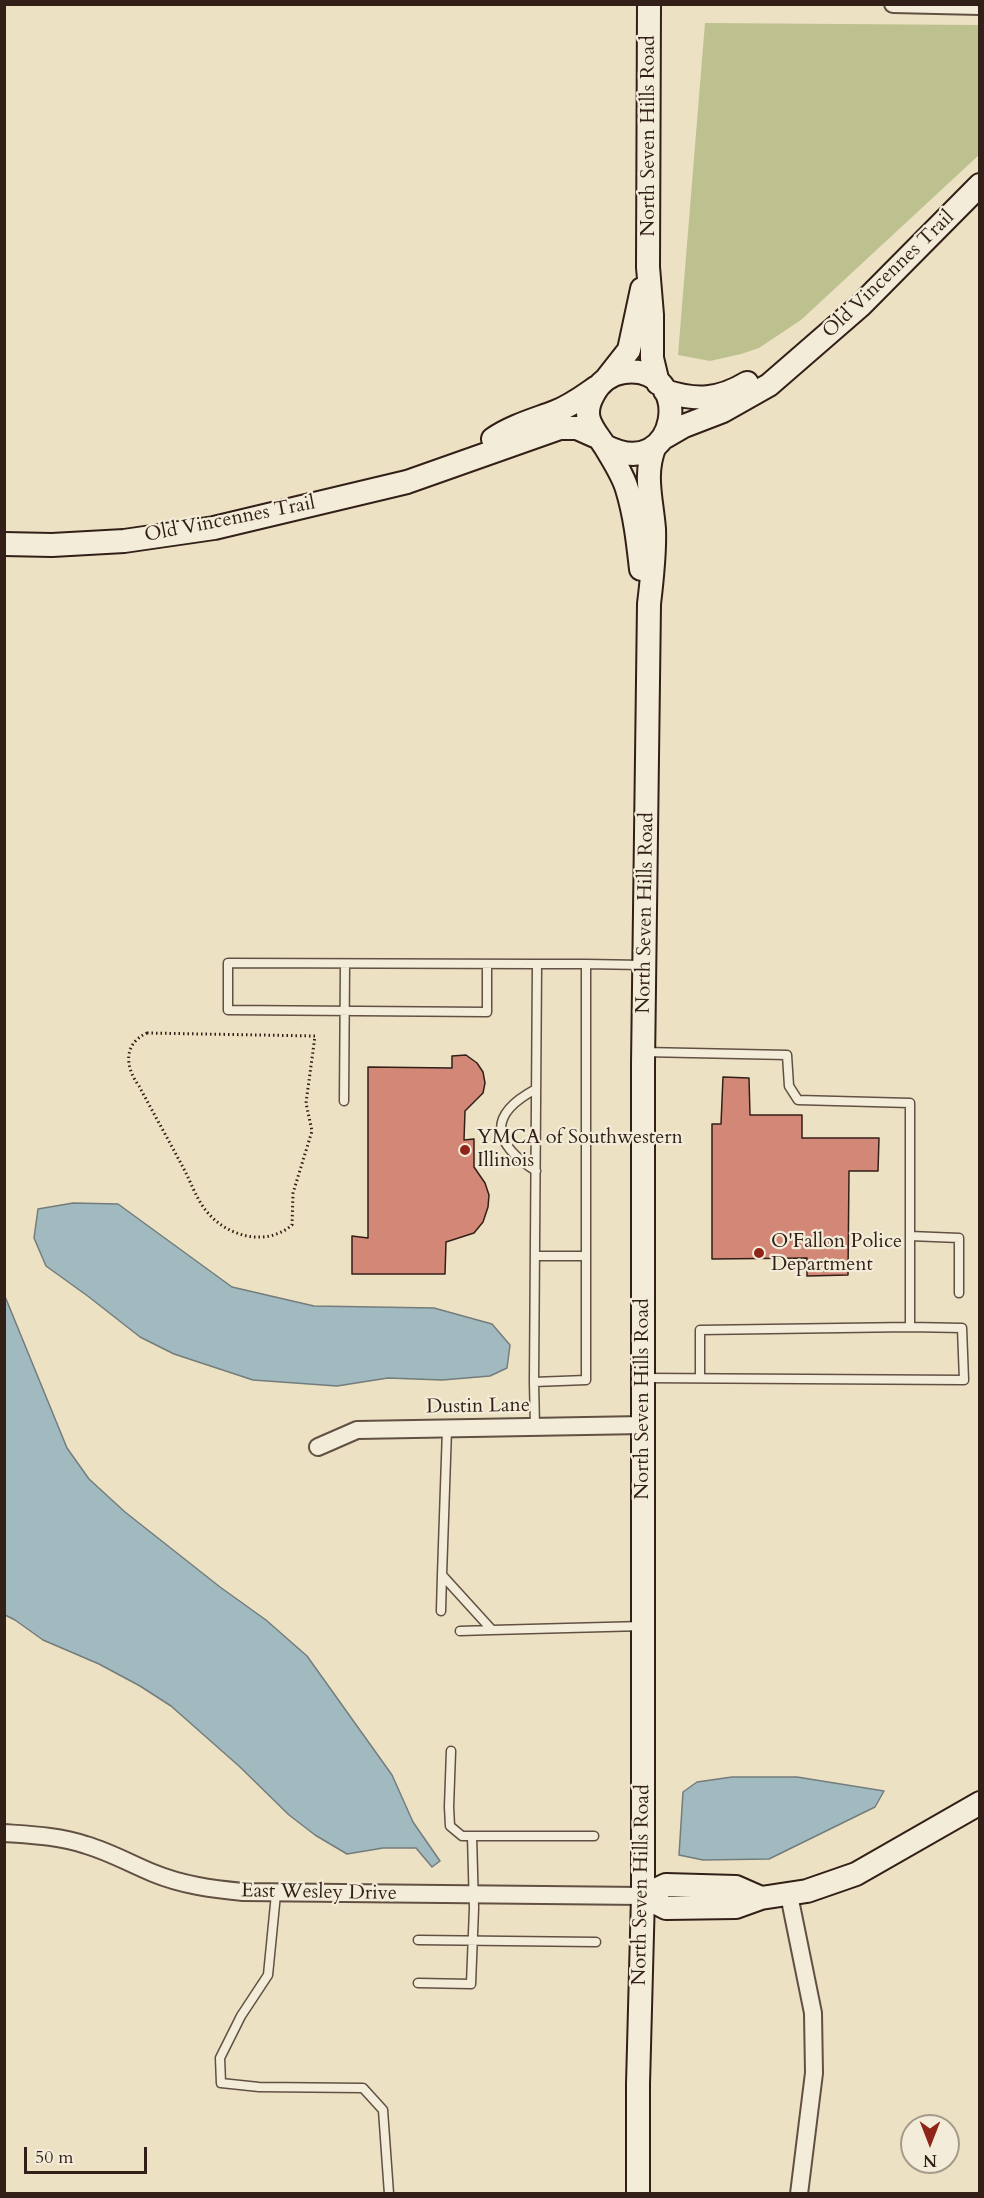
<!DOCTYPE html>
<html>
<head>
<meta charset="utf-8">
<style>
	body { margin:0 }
	#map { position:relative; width:984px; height:2198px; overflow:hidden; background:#ede1c3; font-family:Cardo,serif }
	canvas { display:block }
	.frame { position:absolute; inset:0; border:6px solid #321f18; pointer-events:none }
	.north { position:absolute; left:900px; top:2114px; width:60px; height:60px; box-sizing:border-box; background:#f3ecd8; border:2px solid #a69a8b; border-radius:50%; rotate:180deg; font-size:16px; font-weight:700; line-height:24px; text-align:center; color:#321f18 }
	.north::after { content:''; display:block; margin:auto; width:21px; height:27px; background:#8f2418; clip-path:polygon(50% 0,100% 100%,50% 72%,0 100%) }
	.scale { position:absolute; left:24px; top:2147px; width:123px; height:27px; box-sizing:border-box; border:3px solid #321f18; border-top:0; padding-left:8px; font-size:18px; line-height:21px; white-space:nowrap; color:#321f18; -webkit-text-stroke:4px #f3ecd8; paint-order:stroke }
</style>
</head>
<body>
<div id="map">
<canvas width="984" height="2198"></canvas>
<div class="frame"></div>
<div class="north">N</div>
<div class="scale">50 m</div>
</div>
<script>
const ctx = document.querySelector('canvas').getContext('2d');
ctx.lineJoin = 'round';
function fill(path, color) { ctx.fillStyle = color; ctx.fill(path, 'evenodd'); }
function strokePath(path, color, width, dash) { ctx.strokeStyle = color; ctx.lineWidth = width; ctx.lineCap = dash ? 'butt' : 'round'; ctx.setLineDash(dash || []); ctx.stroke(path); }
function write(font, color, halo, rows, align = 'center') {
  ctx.font = font + ' Cardo,serif'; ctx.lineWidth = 4.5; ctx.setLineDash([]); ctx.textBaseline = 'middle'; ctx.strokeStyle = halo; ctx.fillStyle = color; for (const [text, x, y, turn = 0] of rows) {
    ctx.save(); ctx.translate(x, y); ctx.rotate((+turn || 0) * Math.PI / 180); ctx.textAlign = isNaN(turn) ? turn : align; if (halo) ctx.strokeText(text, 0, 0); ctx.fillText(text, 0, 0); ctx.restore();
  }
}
const green = new Path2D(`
	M705,23l275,2 -1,130 -178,165 -42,28 -18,6 -31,7 -32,-6z`);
const water = new Path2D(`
	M73,1203l45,1 114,83 82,19 120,2 58,16 18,21 -3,23 -17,8 -48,4 -54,-2 -51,8 -84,-6 -79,-26 -34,-17 -51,-40 -43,-31 -12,-28 4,-29z
	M4,1294l63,154 22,31 36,33 95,75 46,33 41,36 85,119 21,47 27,39 -8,6 -16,-19h-33l-36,6 -32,-19 -26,-20 -49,-48 -69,-61 -31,-20 -41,-22 -56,-24 -28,-20 -10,-5z
	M732,1777h65l87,14 -9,16 -106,52 -66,1 -24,-5 4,-63 14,-10z`);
const building = new Path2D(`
	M466,1055l11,8 6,9 2,11 -2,10 -18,18 -1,29 10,-1v28l11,16 4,12 -1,12 -5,15 -9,11 -28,9 -1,32h-93v-38l16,2v-171l84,1v-12z
	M723,1077l26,1 1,37h52v23h77l-1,33h-29l-1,104 -41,1v-18l-95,1v-135h9z`);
const path = new Path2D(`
	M147,1033l168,3 -9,67 6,28 -19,62 -1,32c-27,23 -68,11 -88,-17 -8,-11 -13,-25 -19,-37 -15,-28 -31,-57 -46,-85 -14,-19 -16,-42 8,-53z`);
const lane = new Path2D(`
	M487,964v48l-259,-2v-47l309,1
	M537,964h49v416l-52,2z
	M586,964l56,1
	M644,1052l143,3 2,31 9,14 112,3v224l52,1 2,52 -320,-2
	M344,1101l1,-137
	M536,1171c-44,-28 -49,-56 0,-82
	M910,1236l49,2v55
	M535,1256h51
	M700,1378v-48l210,-3
	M534,1382l1,45
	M447,1429l-5,146 50,55 151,-4
	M441,1611l1,-36
	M460,1631l32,-1
	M451,1751l-2,56 1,19 12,10h132
	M276,1894l-8,81 -27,41 -21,42 1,25 38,4 104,1 20,22 6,84
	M418,1940l178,2
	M418,1983l53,1 3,-76 -2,-72`);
const street = new Path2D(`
	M893,4l87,2
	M318,1447l39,-17 286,-5
	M4,1833c28,2 55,3 82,12 24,7 45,19 67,28 29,12 59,16 90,19l400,4
	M789,1895l24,118 1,60 -15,121`);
const secondary = new Path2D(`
	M649,4l-1,263 4,48v43l6,25
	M607,378l22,-28 13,-61
	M665,391c31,10 54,9 82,-8
	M665,437l19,-11 39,-15 46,-26 91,-79 120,-121
	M493,439c19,-13 41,-19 62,-27 16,-6 29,-16 42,-25
	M605,446c75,39 91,-83 19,-74 -14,2 -25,11 -31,23 -13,24 2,35 13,53 7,12 17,27 21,41 8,26 11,53 14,80
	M4,544l48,1 72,-4 90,-13 193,-46 153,-54h17l18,8
	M643,1896l23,12 70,-1 25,-9 46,-7 49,-17 124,-71
	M643,1896l23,-11 70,2 25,11
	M638,2194v-110l5,-188v-832l6,-460c3,-25 6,-50 5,-75 -2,-28 -11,-55 1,-83`);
const markers = [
	[465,1150,6,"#8f2418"],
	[759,1253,6,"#8f2418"]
];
const streetNames = [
	["North Seven Hills Road",649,136,-90],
	["Old Vincennes Trail",889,275,-44],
	["Old Vincennes Trail",230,520,-11],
	["North Seven Hills Road",646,913,-89],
	["North Seven Hills Road",643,1399,-90],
	["Dustin Lane",478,1407,-1],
	["North Seven Hills Road",642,1885,-89],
	["East Wesley Drive",319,1893,1]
];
const poiNames = [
	["YMCA of Southwestern",477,1138],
	["Illinois",477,1161],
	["O'Fallon Police",771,1242],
	["Department",771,1265]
];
fill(green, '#bdc190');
fill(water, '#a0babf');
strokePath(water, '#747c7c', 1.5);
fill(building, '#d38877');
strokePath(building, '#321f18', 1.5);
strokePath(lane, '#615043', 11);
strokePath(street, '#615043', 20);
strokePath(secondary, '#321f18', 26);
strokePath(path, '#321f18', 3, [1.5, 3]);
strokePath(lane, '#f3ecd8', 8);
strokePath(street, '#f3ecd8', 16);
strokePath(secondary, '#f3ecd8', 22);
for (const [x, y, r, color] of markers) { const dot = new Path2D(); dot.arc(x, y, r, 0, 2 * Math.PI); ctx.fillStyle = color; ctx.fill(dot); strokePath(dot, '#f3ecd8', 2); }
write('20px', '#321f18', '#f3ecd8', streetNames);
write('20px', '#321f18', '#f3ecd8', poiNames, 'left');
</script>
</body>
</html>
